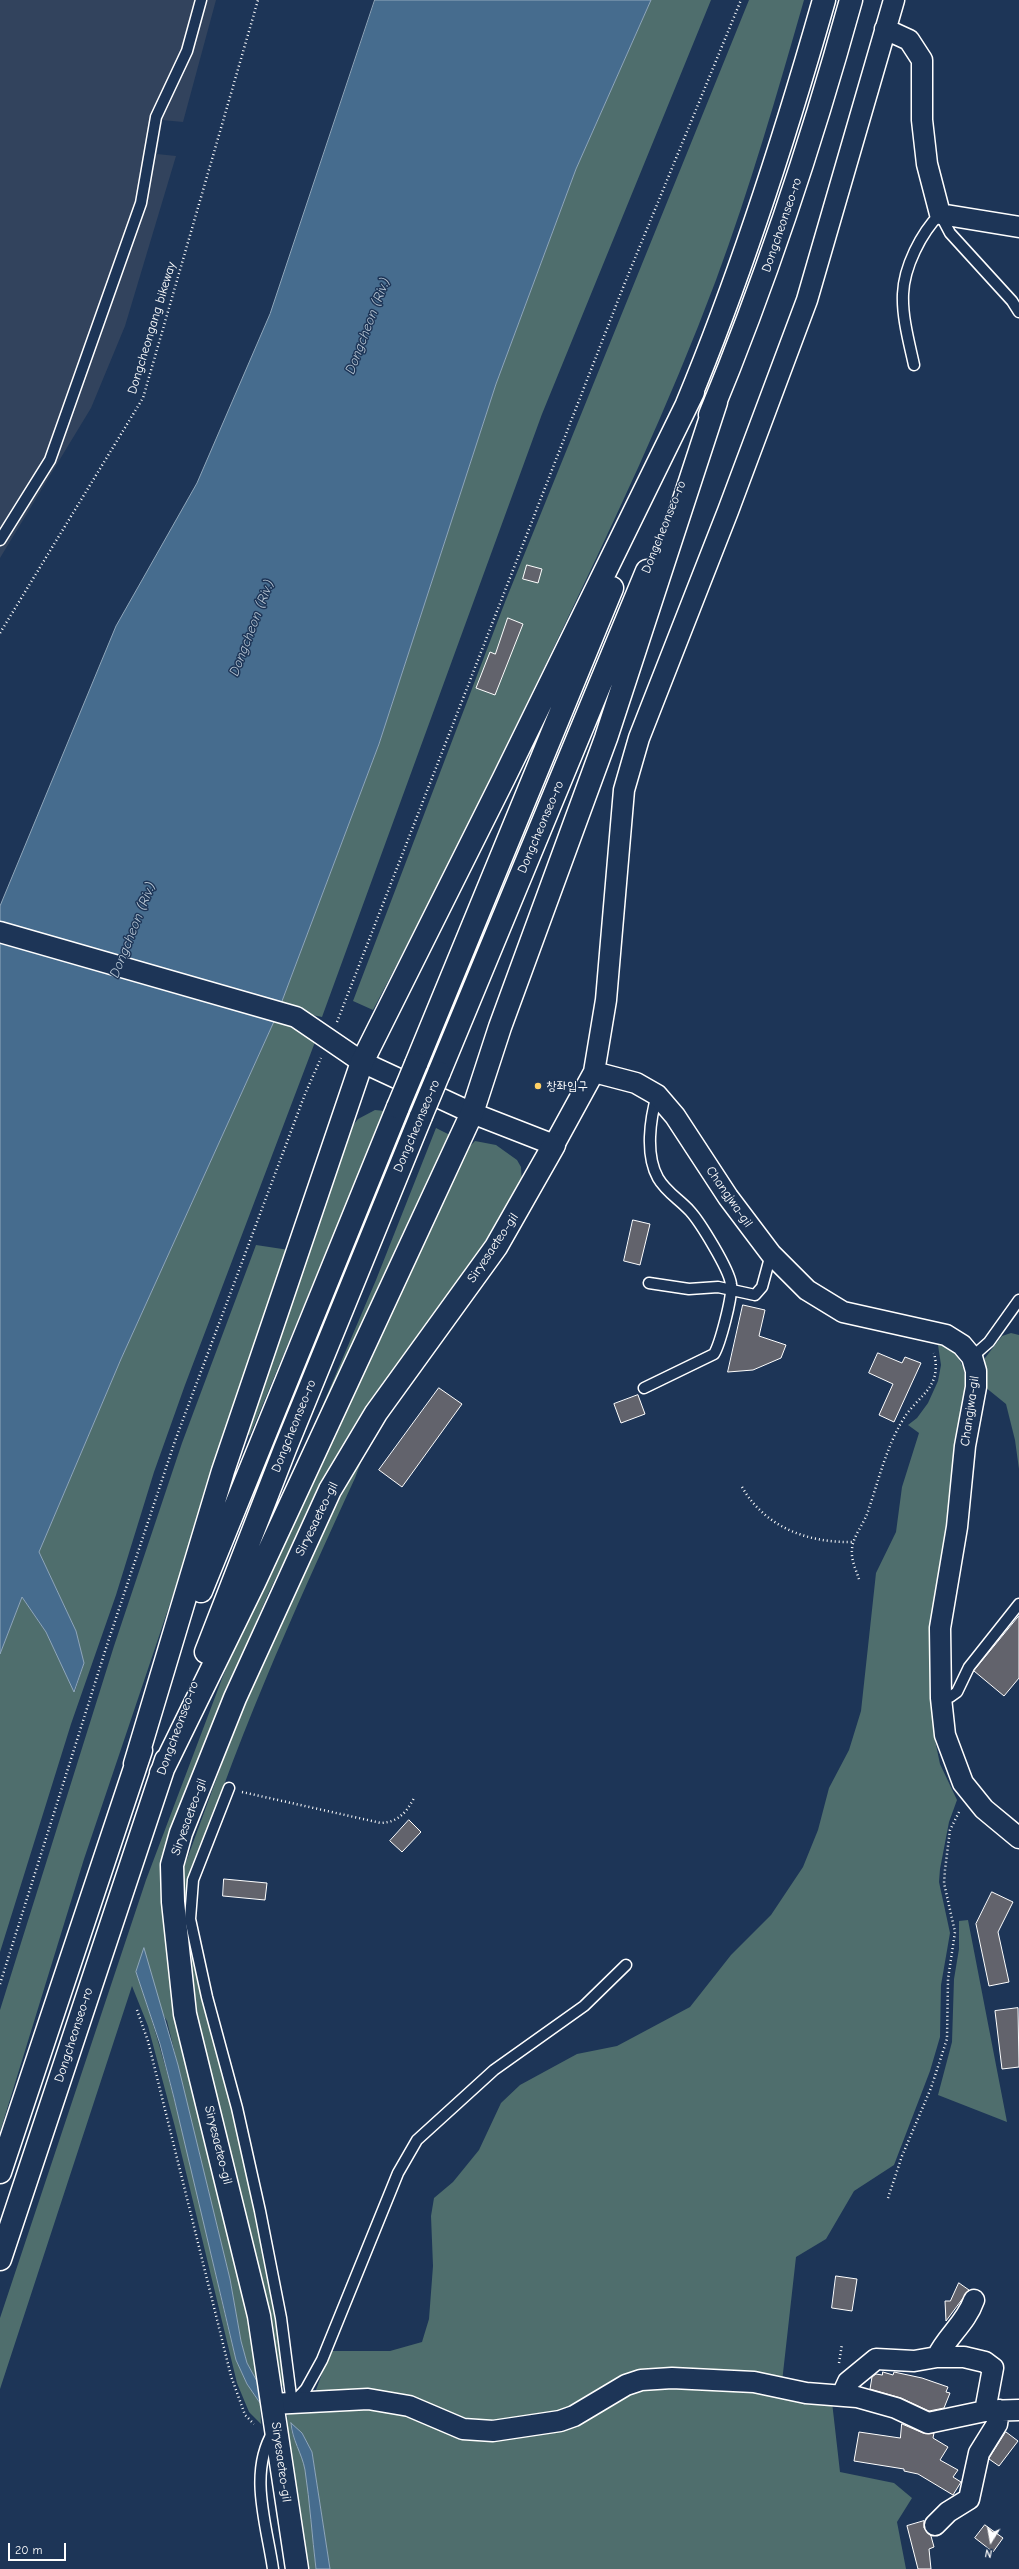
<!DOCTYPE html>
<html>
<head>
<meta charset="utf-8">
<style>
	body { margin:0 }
	#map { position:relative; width:1019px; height:2569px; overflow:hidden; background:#1d3557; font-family:"Comic Neue",sans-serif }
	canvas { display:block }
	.north { position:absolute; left:971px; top:2521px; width:40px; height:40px; -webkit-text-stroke:3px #1d3557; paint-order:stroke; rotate:191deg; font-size:11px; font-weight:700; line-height:16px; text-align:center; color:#fff }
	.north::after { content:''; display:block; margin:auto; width:14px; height:18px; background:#fff; clip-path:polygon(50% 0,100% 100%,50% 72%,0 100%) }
	.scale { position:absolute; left:8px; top:2543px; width:58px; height:18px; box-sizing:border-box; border:2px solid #fff; border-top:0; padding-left:5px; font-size:12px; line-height:14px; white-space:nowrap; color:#fff; -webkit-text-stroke:3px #1d3557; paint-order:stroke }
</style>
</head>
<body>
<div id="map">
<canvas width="1019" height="2569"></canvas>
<div class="north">N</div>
<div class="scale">20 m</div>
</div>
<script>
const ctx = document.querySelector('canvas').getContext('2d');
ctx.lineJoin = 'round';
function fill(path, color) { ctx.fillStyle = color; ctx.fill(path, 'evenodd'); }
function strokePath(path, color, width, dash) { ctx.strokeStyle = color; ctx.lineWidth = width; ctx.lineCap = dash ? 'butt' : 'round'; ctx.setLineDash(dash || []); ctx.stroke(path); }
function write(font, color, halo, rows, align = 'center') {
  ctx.font = font + ' "Comic Neue","Poor Story",sans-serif'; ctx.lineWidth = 3; ctx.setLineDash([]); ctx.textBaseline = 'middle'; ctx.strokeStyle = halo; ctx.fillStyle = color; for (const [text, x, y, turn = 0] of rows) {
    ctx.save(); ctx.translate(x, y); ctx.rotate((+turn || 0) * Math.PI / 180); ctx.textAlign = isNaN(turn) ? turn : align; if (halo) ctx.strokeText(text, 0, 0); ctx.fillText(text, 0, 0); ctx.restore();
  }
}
const built = new Path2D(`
	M0,0h216l-33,122 -21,-2 -5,34 19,2 -51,170 -34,82 -91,150z`);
const green = new Path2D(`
	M651,0h60l-169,414 -220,603 -20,-4 -17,8 30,21 -130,343 -31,87 -38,123 -45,129 -71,228v-298l22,-57 24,35 29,59 9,-28 -8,-32 -37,-79 82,-193 155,-342 103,-273 117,-360 80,-215z
	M749,0h55c-27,94 -54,188 -88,280 -47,126 -105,248 -163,369 -58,121 -117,242 -180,361l-20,-9 152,-399z
	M375,1110l10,1 -135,324 -5,-2 105,-304 8,-10z
	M436,1128l14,7 -170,370 96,-225z
	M475,1141l21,4 21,15 4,7 1,17 -35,59 -119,166 -48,78 -52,107 -43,101 -60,229 9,89 67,272 13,59 5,41 -12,-22 -6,-22 -11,-62 -63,-258 -31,-49c44,127 68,259 100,388l11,24 13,19 1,21 -12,-12 -12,-29 -62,-256 -27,-101 -16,-40 -132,403v-71l146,-438 77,-204 23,-56 222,-472z
	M256,1245l33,5 -205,609 -84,273v-122l114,-364 68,-203z
	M1011,1333l8,2v134l-4,-29 -9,-36 -21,-17v-29l17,-22z
	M938,1345c19,2 28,23 28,39l-14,111 -23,148 6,97 5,24 17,36 -8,22 -9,47 -1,13 11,51 -9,52 -1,52 -10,34 -36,94 -40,26 -28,48 -30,18 -14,125 -108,-8 -101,37 -92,12 -163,-28 -2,-5 14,-39h60l32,-9 7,-23 4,-53 -2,-50 3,-18 19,-16 26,-32 22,-47 19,-18 57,-31 40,-8 73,-39 41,-52 40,-40 32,-48 15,-37 11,-42 20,-38 12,-39 15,-138 20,-41 6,-45 17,-54 -11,-8 9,-7 11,-15 10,-22 3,-16z
	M360,1461l1,1 -6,16c-62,135 -124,272 -167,414l93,444 6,51 -7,-2 -86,-376 -12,-98 1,-41 44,-120 42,-104 56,-120z
	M968,1920l39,202 -69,-27 14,-53 2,-63 5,-30v-28z
	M718,2387l114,15 8,70 54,11 18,15 -15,24 9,47h-576l-18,-117 -10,-19 -11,-9c0,15 10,25 13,40 6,35 8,70 12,105h-9l-19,-128 -1,-29 74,-8 48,12 36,15 44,6 141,-49z`);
const water = new Path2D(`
	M375,0h276l-75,169 -80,215 -117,360 -103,273 -155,342 -82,193 37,79 8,32 -10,29 -28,-60 -24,-35 -22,57v-748l116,-280 81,-143 73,-169z
	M144,1948l34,117 52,214 11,62 6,22 12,22 1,18 -13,-19 -11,-24 -62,-262 -14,-54 -24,-72z
	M291,2423l11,10 10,19 18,117h-14c-4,-33 -6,-66 -11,-99 -3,-17 -13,-30 -14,-47z`);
const building = new Path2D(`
	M527,565l15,4 -4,14 -15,-4z
	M508,618l15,6 -28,71 -19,-7 14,-36 5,2z
	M633,1220l17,4 -10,41 -16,-4z
	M743,1305l22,5 -6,26 27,9 -5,13 -28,12 -25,2z
	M878,1353l24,10 3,-6 16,6 -27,59 -15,-7 14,-31 -24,-11z
	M439,1388l23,16 -60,83 -23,-17z
	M638,1395l7,19 -24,9 -7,-19z
	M1019,1616v62l-15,18 -30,-25z
	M409,1820l12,12 -19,20 -12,-11z
	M224,1879l43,4 -2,17 -42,-4z
	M992,1892l21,10 -15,30 11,50 -20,4 -13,-62z
	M1018,2008l1,59 -17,2 -7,-58z
	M836,2276l21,3 -5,32 -20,-3z
	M959,2283l10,7 -23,31 -1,-20h5z
	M883,2372l10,3 1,-3 28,6 26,9 -2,5 4,1 -6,15 -15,3 -28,-13 -31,-9 2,-12 4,-3 6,1z
	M902,2424l21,9h11l-1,5 15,9 -8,13 18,10 -5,7 8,5 -8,13 -35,-21 -14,-3v-2l-50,-8 5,-29 41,6z
	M1006,2432l12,9 -19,25 -10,-7z
	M924,2521v7l7,8 3,11 -5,2 2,20h-13l-11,-43z
	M985,2525l18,13 -10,14 -18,-14z`);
const path = new Path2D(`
	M0,633l143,-235 115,-398
	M337,1022l287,-737 117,-285
	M742,1487c23,40 65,56 111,55
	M859,1579c-3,-9 -8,-19 -7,-29 0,-12 11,-25 15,-36 11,-31 18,-63 34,-91 15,-28 42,-33 33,-70
	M242,1792l139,31c17,-1 25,-10 33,-25
	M0,1984l107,-339 68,-204 130,-347 16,-36
	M137,2010l11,31 83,335 14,39 9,9
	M888,2198l14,-42 29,-68 16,-49 1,-60 7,-47 -11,-49 1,-13 5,-40 10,-20
	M839,2363l3,-19`);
const service = new Path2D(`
	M914,365c-5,-23 -12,-48 -11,-71 1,-27 18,-61 37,-80l10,19 62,68 7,11
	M0,540l50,-80 91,-257 15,-86 31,-66 14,-51
	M649,1283l40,6 29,-2 37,8 7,-8 9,-33
	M972,1357l17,-15 30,-42
	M644,1388l70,-34c6,-10 19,-58 17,-70 -2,-15 -31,-62 -41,-73 -11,-12 -24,-19 -32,-33 -13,-23 -8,-59 -1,-83
	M941,1698l9,-1 7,-5 12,-25 50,-63
	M229,1788l-36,92 -3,39 17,78 30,111 23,103 21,107 11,86
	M294,2402l12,-13 16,-29 76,-187 19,-33 77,-70 90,-64 42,-41
	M273,2432c-25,41 -6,94 0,137`);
const minor = new Path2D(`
	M885,29l24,11 13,20v60l5,44 13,50 79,13
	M0,932l296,85 66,45 110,51 82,32 40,-73 12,-72 18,-210 15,-52 89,-227 79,-211 87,-300
	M594,1072l42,11 21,12 18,21 53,81 43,57 36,36 36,22 103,23 16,10 10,12 4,14v16l-11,59 -8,81 -17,101 1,70 4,37 18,48 21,26 35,29
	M937,2357c10,-21 29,-34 37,-57
	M842,2395l6,-13 28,-23 38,2 23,-4h27l21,5 8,6 -8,43
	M272,2404l96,-5 41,7 54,23 30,2 67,-10 14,-5 52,-31 15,-5 31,-2 82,4 52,11 51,4 39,11 32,15 57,-12 34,-1
	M935,2525l13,-13 21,-13 10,-46 18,-29 2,-14`);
const tertiary = new Path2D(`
	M297,2569l-38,-253 -74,-302 -12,-112 -1,-37 9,-32 54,-135 95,-208 46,-77 120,-166 58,-102`);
const secondary = new Path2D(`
	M687,404c55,-132 98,-267 137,-404
	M710,415c56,-135 102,-274 141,-415
	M416,1064l196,-476
	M439,1073l208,-502
	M201,1591l197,-484
	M206,1652l79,-203 136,-333
	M135,1764l88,-293 139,-409 142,-284 189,-386
	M161,1773l93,-190 218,-470 28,-86 106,-289 110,-336
	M0,2172l141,-422
	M0,2259l166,-499`);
const secondaryBridge = new Path2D(`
	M398,1107l18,-43
	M421,1116l18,-43`);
const markers = [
	[538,1086,4,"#ffd166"]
];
const streetNames = [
	["Dongcheonseo-ro",782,225,-71],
	["Dongcheongang bikeway",152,328,-73],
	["Dongcheonseo-ro",664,527,-68],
	["Dongcheonseo-ro",541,827,-67],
	["Dongcheonseo-ro",417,1126,-67],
	["Changjwa-gil",729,1197,55],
	["Siryesaeteo-gil",493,1248,-56],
	["Changjwa-gil",970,1411,-82],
	["Dongcheonseo-ro",294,1426,-68],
	["Siryesaeteo-gil",317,1519,-64],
	["Dongcheonseo-ro",178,1728,-70],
	["Siryesaeteo-gil",189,1817,-70],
	["Dongcheonseo-ro",74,2035,-72],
	["Siryesaeteo-gil",218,2145,76],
	["Siryesaeteo-gil",281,2462,82]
];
const poiNames = [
	["창좌입구",546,1086]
];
const waterNames = [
	["Dongcheon (Riv.)",368,326,-69],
	["Dongcheon (Riv.)",252,628,-69],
	["Dongcheon (Riv.)",133,930,-68]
];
fill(built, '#32435d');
fill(green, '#4f6e6d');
fill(water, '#466c8e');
strokePath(water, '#90a7bb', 1);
fill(building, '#62636c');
strokePath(building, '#fff', 1);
strokePath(service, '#fff', 13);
strokePath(minor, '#fff', 23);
strokePath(tertiary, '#fff', 25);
strokePath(secondary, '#fff', 25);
strokePath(path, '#fff', 2.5, [1, 3]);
strokePath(service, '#1d3557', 10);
strokePath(minor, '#1d3557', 20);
strokePath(tertiary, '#1d3557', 22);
strokePath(secondary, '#1d3557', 22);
strokePath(secondaryBridge, '#fff', 25, []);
strokePath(secondaryBridge, '#1d3557', 22);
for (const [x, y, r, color] of markers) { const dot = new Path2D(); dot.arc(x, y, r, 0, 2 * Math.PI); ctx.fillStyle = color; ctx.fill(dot); strokePath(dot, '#1d3557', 1.5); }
write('13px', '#fff', '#1d3557', streetNames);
write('13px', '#fff', '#1d3557', poiNames, 'left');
write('italic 14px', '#b5c4d2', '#1d3557', waterNames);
</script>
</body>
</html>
